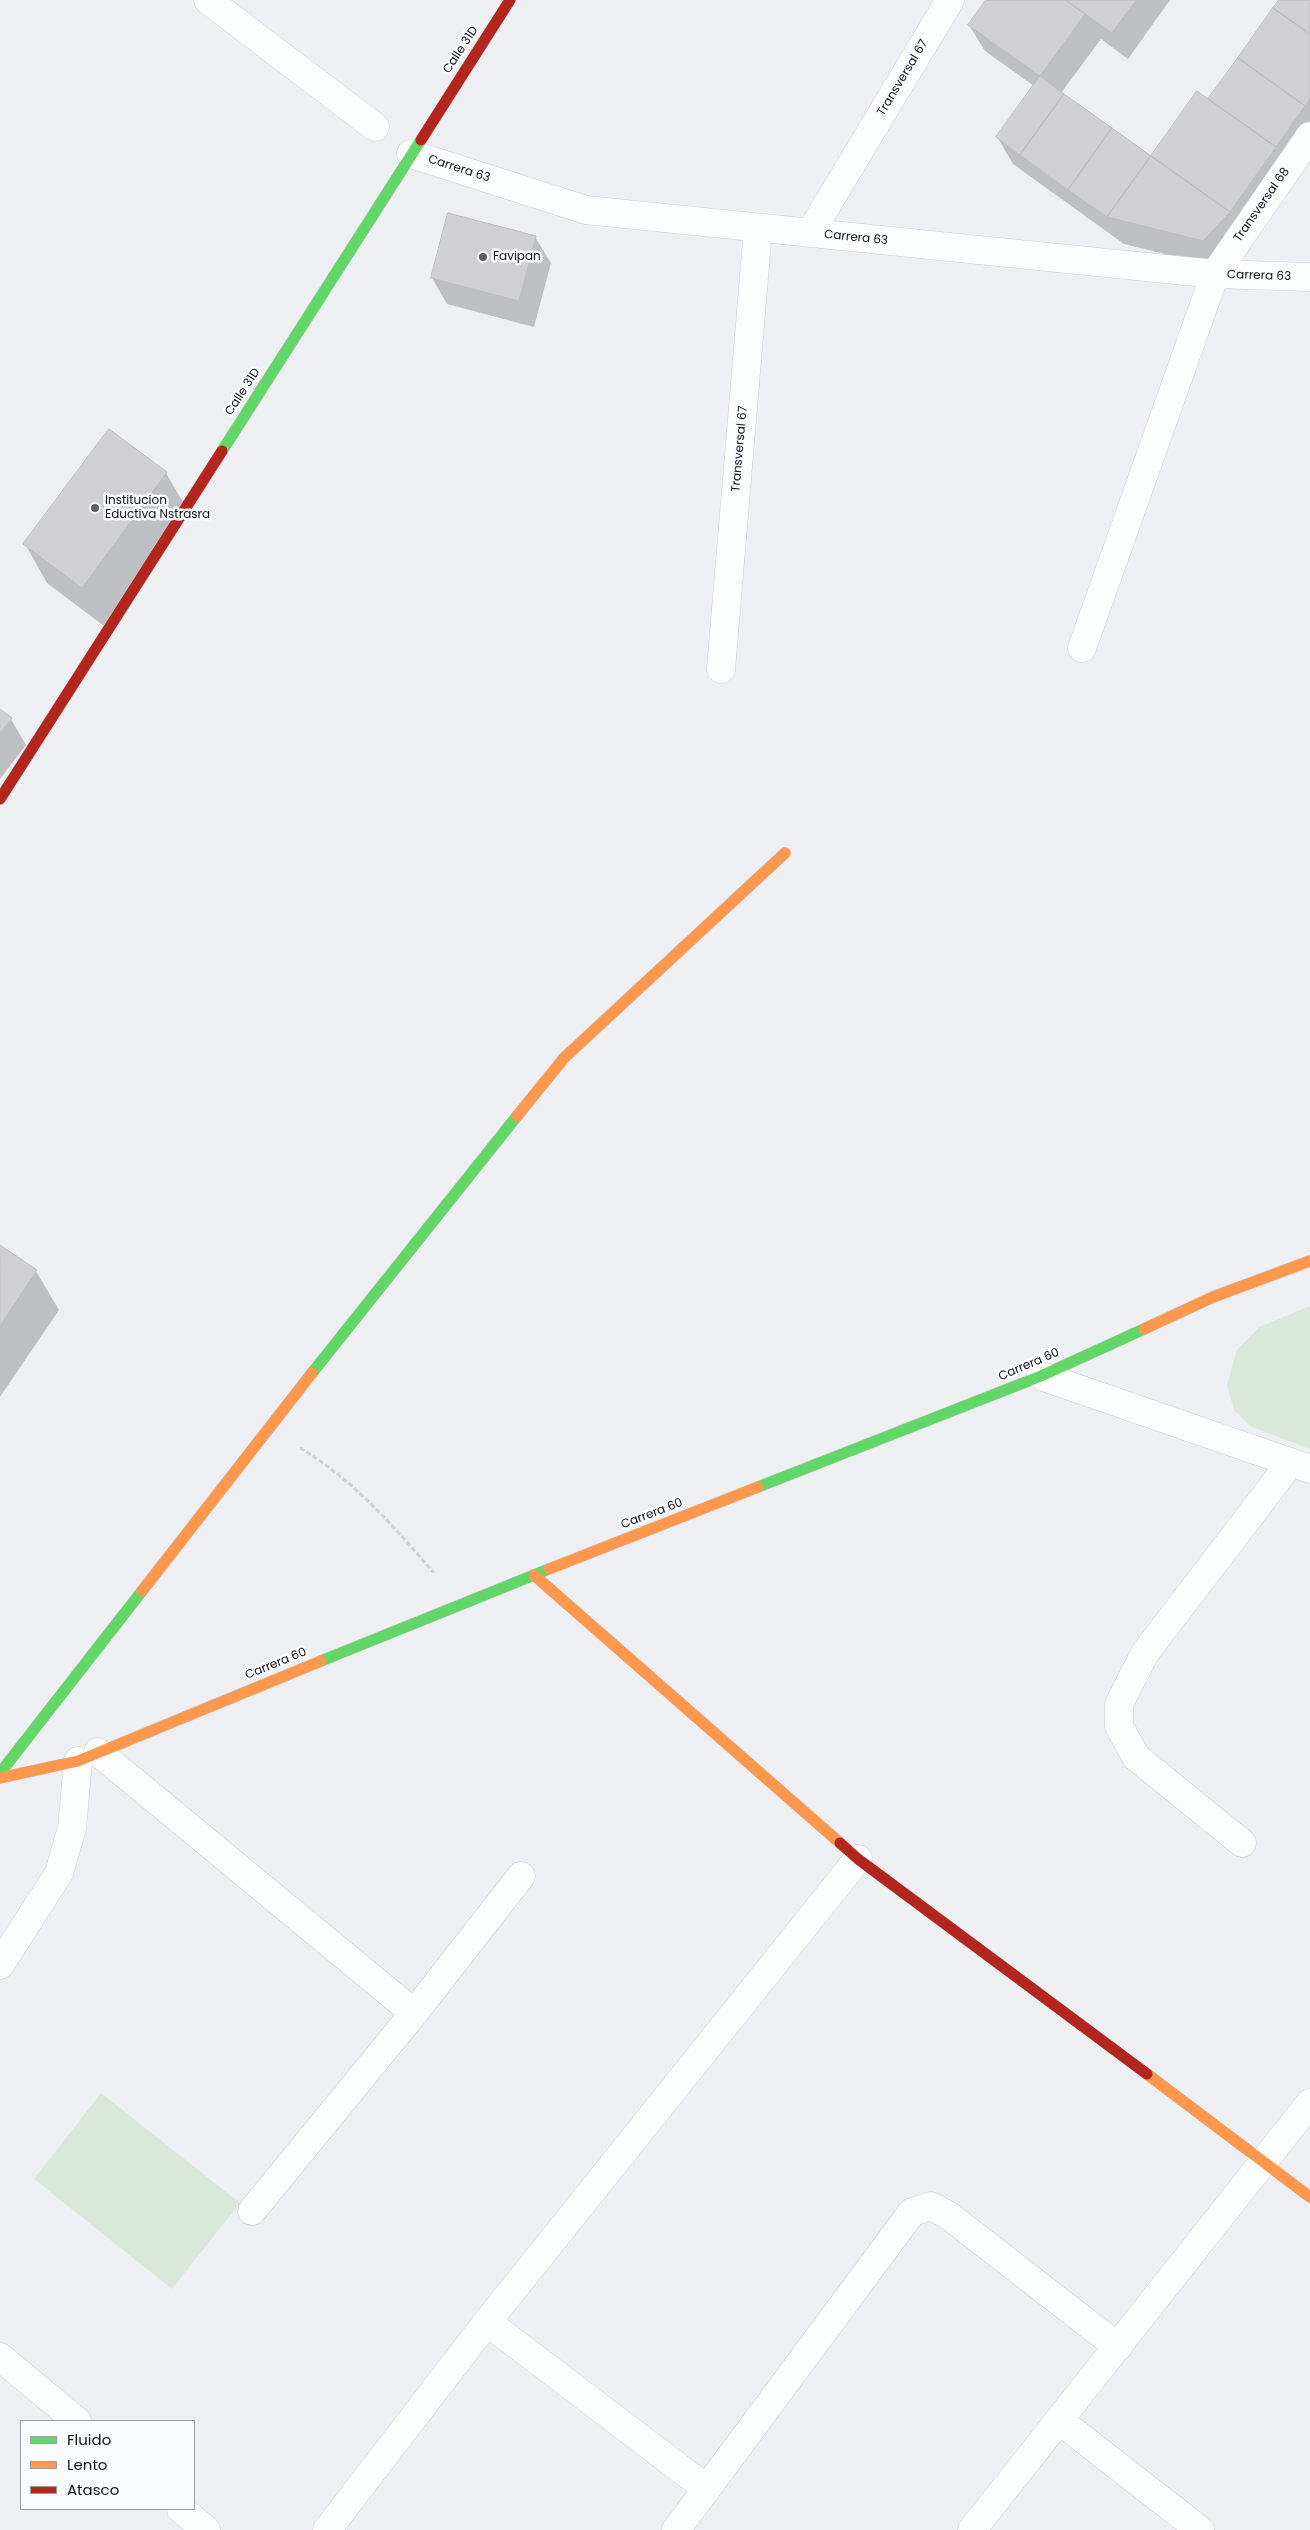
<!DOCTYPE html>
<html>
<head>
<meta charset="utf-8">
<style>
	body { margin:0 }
	#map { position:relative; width:1310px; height:2530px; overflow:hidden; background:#eeeff3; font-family:Poppins,sans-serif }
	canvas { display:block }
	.legend { position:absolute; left:20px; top:2420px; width:175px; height:90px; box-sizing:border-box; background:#fafbff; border:1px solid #9c9da1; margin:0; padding:6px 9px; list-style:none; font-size:15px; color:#101113 }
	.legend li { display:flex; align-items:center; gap:10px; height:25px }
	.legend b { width:25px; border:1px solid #9c9da1 }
</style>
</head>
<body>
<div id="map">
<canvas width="1310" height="2530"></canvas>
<ul class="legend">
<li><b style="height:6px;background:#63d668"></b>Fluido</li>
<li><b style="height:6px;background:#ff974d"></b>Lento</li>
<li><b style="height:6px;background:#b3261e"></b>Atasco</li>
</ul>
</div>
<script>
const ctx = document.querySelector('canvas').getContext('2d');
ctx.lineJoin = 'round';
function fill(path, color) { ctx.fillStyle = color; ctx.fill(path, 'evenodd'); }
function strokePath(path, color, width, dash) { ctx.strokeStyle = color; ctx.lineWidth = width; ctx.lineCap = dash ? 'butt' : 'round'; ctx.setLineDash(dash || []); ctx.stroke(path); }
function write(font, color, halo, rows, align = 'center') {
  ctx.font = font + ' Poppins,sans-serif'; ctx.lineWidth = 5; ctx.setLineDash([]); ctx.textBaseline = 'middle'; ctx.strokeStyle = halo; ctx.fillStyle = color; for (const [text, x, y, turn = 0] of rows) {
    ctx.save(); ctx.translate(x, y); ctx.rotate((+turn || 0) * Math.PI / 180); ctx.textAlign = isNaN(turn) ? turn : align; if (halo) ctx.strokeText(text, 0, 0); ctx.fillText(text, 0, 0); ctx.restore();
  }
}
const green = new Path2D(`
	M1310,1306v143l-60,-23 -16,-16 -7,-25 10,-35 22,-23z
	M101,2093l139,110 -68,86 -138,-110z`);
const shadow = new Path2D(`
	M987,0h183l-42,59 -27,-20 -40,54 90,65 58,-57 71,-101h30v146l-92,121 -94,-23 -111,-80 -15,-26 36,-52 -49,-35 -16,-26z
	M535,237l16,26 -17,64 -87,-23 -15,-26z
	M166,473l22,38 -84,115 -57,-43 -22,-39z
	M0,711l11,8 15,26 -26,34z
	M0,1247l36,24 23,39 -59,87z`);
const building = new Path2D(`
	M986,0h80l19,14 -45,62 -72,-51z
	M1066,0h70l-24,33z
	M1279,0h31v34l-37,-26z
	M1273,8l37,26v64l-5,8 -67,-48z
	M1238,58l67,48 -29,41 -68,-48z
	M1040,76l24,18 -44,61 -24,-18z
	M1197,91l79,56 -46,65 -79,-56z
	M1064,94l48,34 -44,62 -48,-35z
	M1112,128l39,28 -44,61 -39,-27z
	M1151,156l79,56 -27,29 -96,-24z
	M448,213l88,23 -17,65 -88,-23z
	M109,429l58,43 -85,116 -59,-44z
	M0,709l12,9 -12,15z
	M0,1245l37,25 -37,56z`);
const path = new Path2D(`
	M300,1448c53,31 95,80 134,125`);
const street = new Path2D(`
	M208,0l167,127
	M411,154l175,56 629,64 95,3
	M810,233l140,-233
	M1082,648l133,-374 95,-138
	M721,669l37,-440
	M1041,1376l269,93
	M98,1752l316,261
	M1242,1843l-106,-86 -17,-31v-22l26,-51 146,-191
	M0,1965l59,-92 13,-45 6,-67
	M252,2211l162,-198 107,-137
	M487,2322l220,167
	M0,2357l77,64
	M1060,2421l140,109
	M181,2509l25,21
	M327,2530l160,-208 371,-463
	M676,2530l236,-318 19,-6 17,9 170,132
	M972,2530l338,-427`);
const fast = new Path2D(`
	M222,451l199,-311
	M312,1373l205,-257
	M758,1487l283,-111 103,-47
	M321,1661l228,-92
	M0,1773l142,-182`);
const slow = new Path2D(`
	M517,1116l47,-58 221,-205
	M1144,1329l69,-32 97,-36
	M549,1569l209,-82
	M534,1575l306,268
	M142,1591l170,-218
	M0,1778l78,-17 243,-100
	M1147,2074l163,123`);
const jam = new Path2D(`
	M421,140l89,-140
	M0,799l222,-348
	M840,1843l18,16 289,215`);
const markers = [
	[483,257,5,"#5e5f61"],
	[95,508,5,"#5e5f61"]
];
const streetNames = [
	["Calle 31D",461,50,-57],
	["Transversal 67",903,78,-59],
	["Carrera 63",459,169,18],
	["Transversal 68",1262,205,-55],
	["Carrera 63",856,238,6],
	["Carrera 63",1259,276,2],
	["Calle 31D",243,392,-57],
	["Transversal 67",740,449,-85],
	["Carrera 60",1029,1365,-23],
	["Carrera 60",652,1514,-21],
	["Carrera 60",276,1664,-22]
];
const poiNames = [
	["Favipan",493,257],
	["Institucion",105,501],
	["Eductiva Nstrasra",105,515]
];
fill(green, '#dae8db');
fill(shadow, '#0003');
fill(building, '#d0cfd3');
strokePath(building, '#bdbcc0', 1);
strokePath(street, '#cbcccf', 29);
strokePath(fast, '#cbcccf', 12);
strokePath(slow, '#cbcccf', 12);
strokePath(jam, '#cbcccf', 12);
strokePath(path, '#d0d0d2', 3, [5, 2.5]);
strokePath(street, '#fcfdfd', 28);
strokePath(fast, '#63d668', 11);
strokePath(slow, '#ff974d', 11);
strokePath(jam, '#b3261e', 11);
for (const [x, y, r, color] of markers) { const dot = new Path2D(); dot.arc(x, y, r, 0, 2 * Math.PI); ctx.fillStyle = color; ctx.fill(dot); strokePath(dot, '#fafbff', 2); }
write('12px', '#101113', '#fafbff', streetNames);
write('12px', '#101113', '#fafbff', poiNames, 'left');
</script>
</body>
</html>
